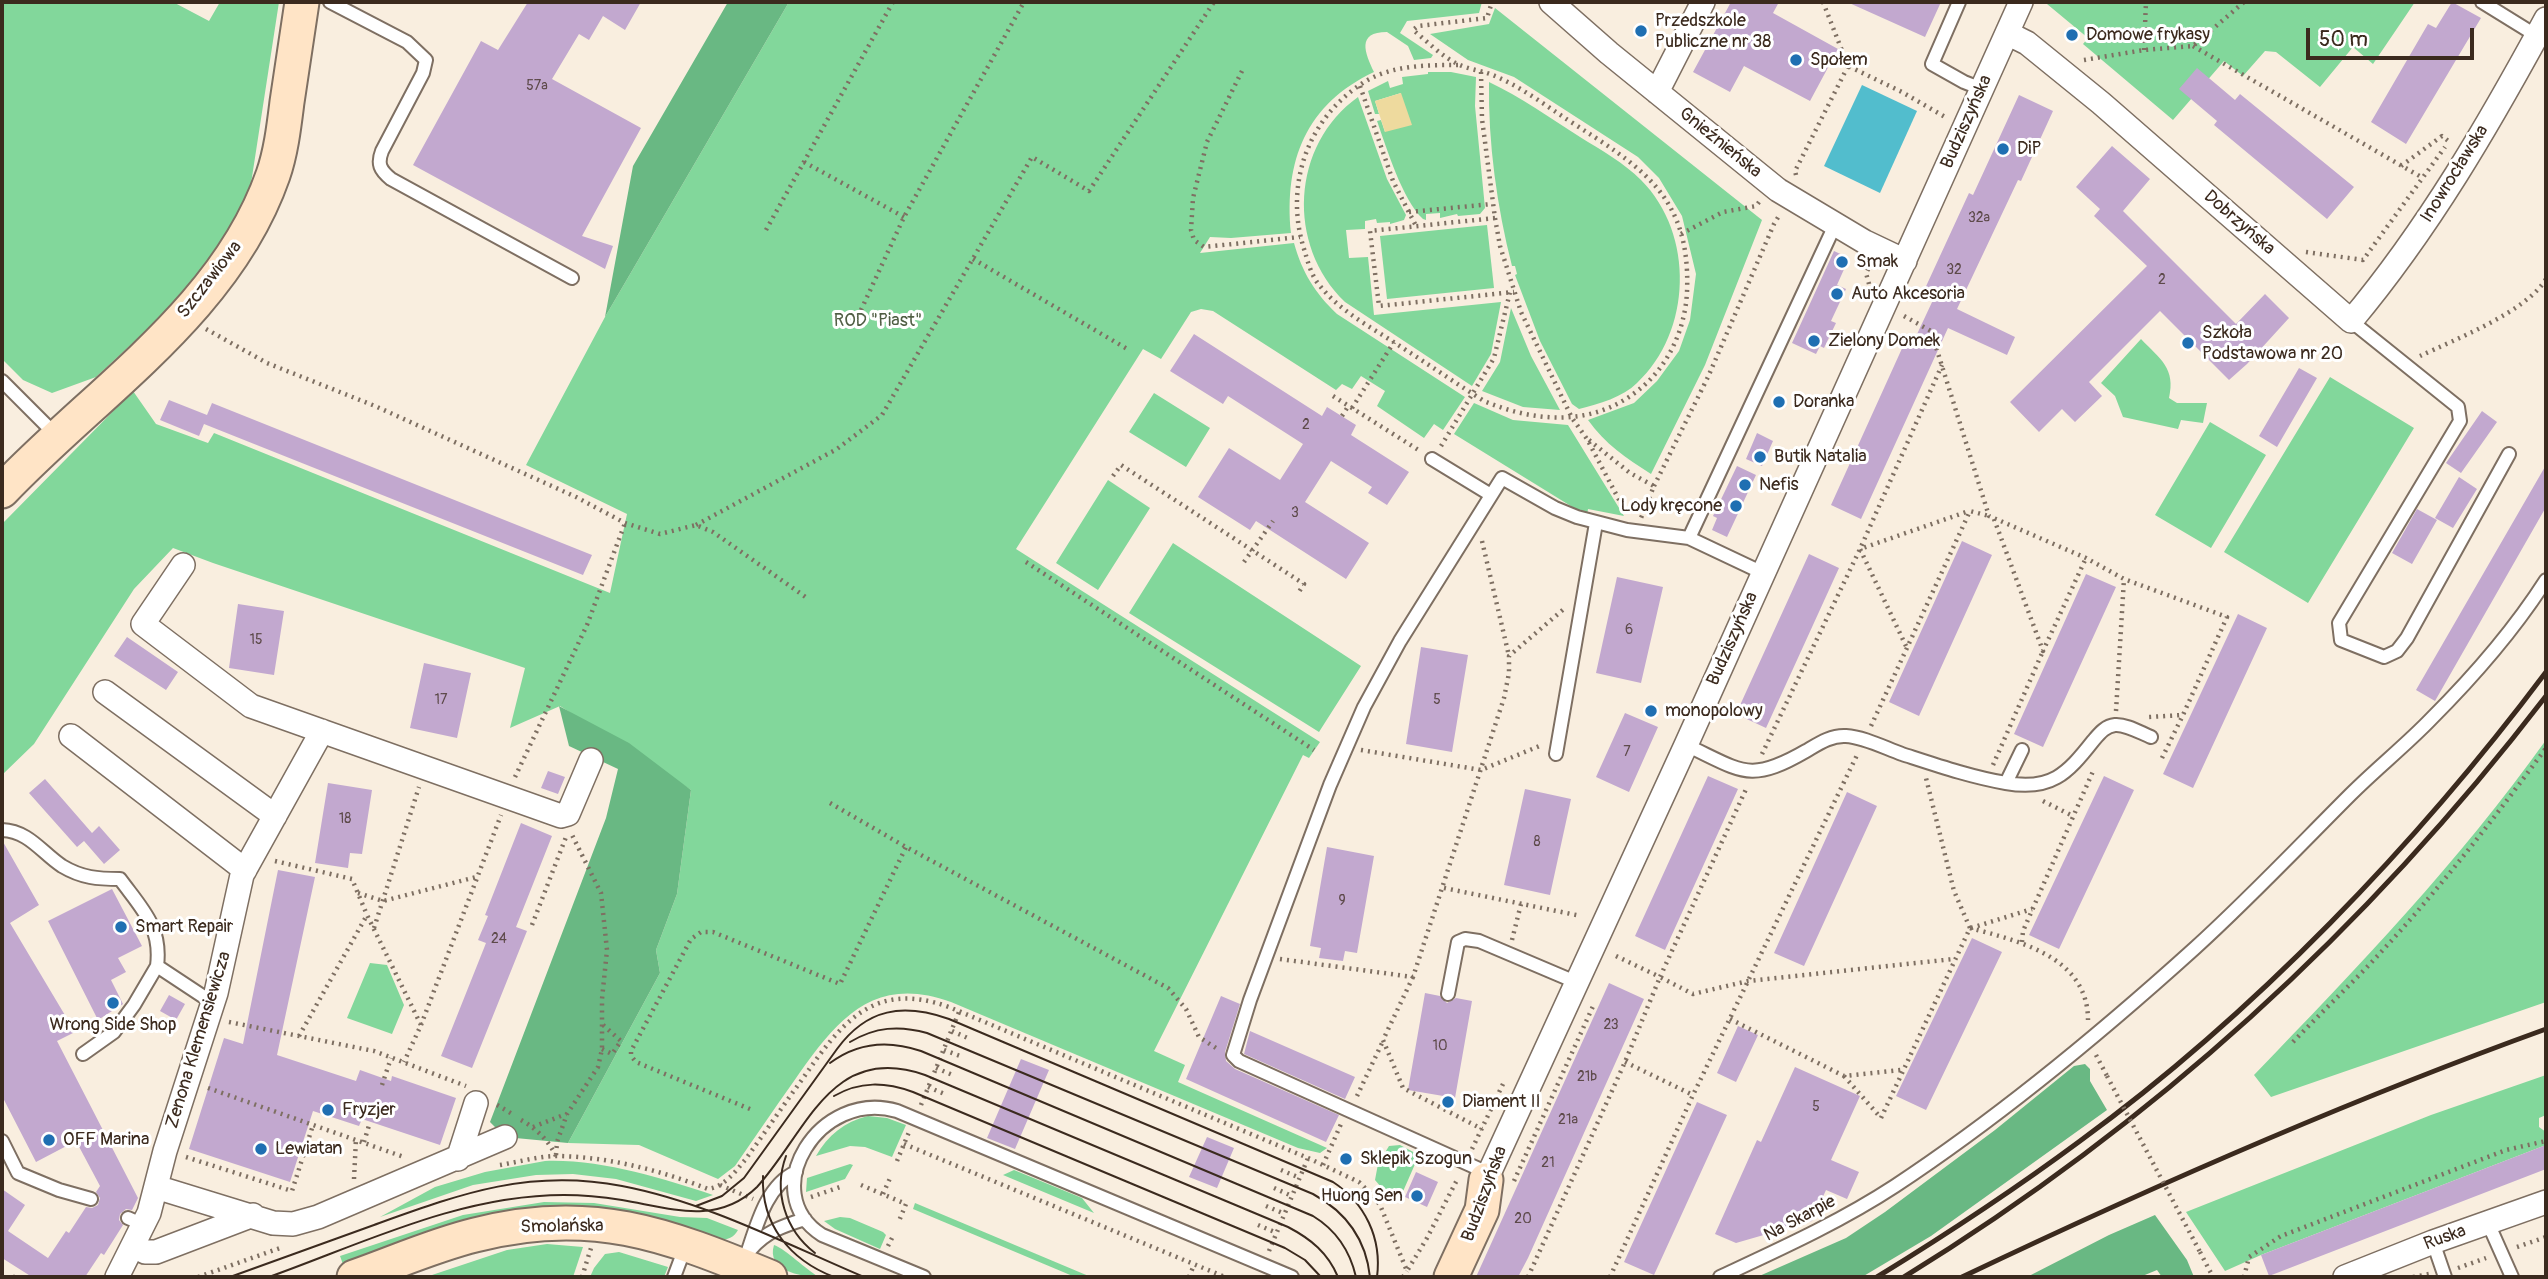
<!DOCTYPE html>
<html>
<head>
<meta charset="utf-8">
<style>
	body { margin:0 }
	#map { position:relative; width:2548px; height:1279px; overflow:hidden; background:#f9eedf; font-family:Pangolin,sans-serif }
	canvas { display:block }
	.frame { position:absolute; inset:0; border:4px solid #3b2a1e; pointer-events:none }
	.scale { position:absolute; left:2306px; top:28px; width:168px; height:32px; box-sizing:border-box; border:4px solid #3b2a1e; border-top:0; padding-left:9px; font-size:21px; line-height:24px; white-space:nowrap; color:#3b2a1e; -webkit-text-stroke:5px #fff; paint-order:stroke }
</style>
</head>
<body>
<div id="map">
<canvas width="2548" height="1279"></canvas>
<div class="frame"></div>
<div class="scale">50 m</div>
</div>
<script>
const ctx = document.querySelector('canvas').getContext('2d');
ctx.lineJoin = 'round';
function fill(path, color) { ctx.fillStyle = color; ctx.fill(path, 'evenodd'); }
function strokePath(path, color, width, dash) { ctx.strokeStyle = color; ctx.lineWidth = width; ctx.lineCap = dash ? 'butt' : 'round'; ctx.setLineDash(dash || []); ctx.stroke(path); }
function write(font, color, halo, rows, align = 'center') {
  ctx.font = font + ' Pangolin,sans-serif'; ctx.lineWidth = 6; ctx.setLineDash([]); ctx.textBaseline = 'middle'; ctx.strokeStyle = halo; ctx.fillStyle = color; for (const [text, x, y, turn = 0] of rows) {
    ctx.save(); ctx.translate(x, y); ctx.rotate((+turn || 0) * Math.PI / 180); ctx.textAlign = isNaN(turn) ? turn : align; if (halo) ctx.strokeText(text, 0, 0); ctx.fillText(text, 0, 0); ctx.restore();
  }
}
const green = new Path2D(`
	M2,2h171l36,19 11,-19h59l-29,188 -24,46 -49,66 -81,75 -44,16 -29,-13 -21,-21z
	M789,2h693l-3,11 -72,8 -7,12 33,22 -2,3 -17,2 -6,-14 -21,-14c-31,0 -22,21 -13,40 -68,32 -90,89 -83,161l-60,5 -21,-1 -10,16 94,-10c8,29 21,50 43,71l128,83 -22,33 -9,-6 -10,14 -47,-32 8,-15 -24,-15 -9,13 -10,-5 -6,6 -123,-79 -12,-2 -10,3 -30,47 -18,-10 -127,200 304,193 -11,16 -6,-3 -149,296 31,14 -7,17 149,66 -7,5 -22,-5 -347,-146c-79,-29 -116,20 -157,79 -20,28 -39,56 -59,85l-17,13 -79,-34 -71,-2 92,-170 -4,-23 21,-56 14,-104 -131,-84 -50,22 15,-60 -312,-105 -40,-15 -39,41 -100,155 -32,31v-251l131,-133 23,33 52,19 6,-10 396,160 17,-79 -101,-49 79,-148z
	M2048,2h367l-42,62 -20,-17 -33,40 -44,-35 -11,-1 -22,25 -19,-15 -51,59 -90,-76 5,-6 -41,-34z
	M1495,8l267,212 -57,145 -54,109c-25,-16 -46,-30 -63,-54l46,-17 23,-22 22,-30 11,-31 6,-46 -14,-58 -23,-38 -21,-21 -124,-80 -46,-17 -38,-26 59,-10z
	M1428,72h23l25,5 -1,29 10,102 -5,6 -22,2 -1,-2 -17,4v-5l-14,1v6l-3,-1c-21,-20 -36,-70 -46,-98l4,-1 4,12 16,-39 -26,8 4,13h-4l-7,-23 20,-10 2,7 13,-4 -1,-7 26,-3z
	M1489,82c32,15 61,36 91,55 21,13 44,26 61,43 54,54 51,152 -4,203 -14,14 -38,21 -58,26l-7,-5 -32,-63 -25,-66 2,-1 -2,-8h-3c-15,-59 -24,-123 -23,-184z
	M1358,97l29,82 19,36 -2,5 -14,4v-2l-13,1 -1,-4 -11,2v8l-19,1 3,28 19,-1 6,58 127,-13 -10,52 -19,32 -127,-84c-59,-57 -54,-157 13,-205z
	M1487,225l7,63 -107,11 -7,-63z
	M1511,308l20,48 29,54 -37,-3 -41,-16 18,-29z
	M2141,339c19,20 35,29 28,59l8,5h30l-4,20 -22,-3 -3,9 -55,-12 -8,-21 -14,-13z
	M2330,377l84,51 -106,175 -84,-51z
	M1154,393l56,35 -24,39 -57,-35z
	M1474,403l39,17 55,5 56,91 -36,-7 -1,7 -133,-82z
	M2210,422l56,33 -55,93 -56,-33z
	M1108,480l42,28 -52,82 -42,-27z
	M1173,543l188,123 -42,66 -190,-119z
	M2546,740v262l-275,95 -17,-22c105,-109 204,-212 292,-335z
	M370,963l17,2 17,40 -12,29 -45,-16z
	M2546,1075v40l-7,3v9l7,5v13l-285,110 -36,16 -39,-59 245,-97z
	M868,1116l19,2 19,7 -14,32 -27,-10 -15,-1 -34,10c12,-21 28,-34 52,-40z
	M1400,1145l19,10 -18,41 -20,-9 -6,-7 3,-16 11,-18z
	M545,1161c56,-2 116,17 168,34l-17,6 -80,-22 -43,-5 -37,1 -63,10 -93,32 55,-30 50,-15z
	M850,1164l3,1 -8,14 -39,13 1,-14z
	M1014,1170l68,28 12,15 -91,-38z
	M544,1202l50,1 86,14 27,1 31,12c-15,28 -69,-12 -94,-9 -100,13 -200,31 -300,46l-4,-11 123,-41z
	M915,1203l176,74h-16l-162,-68z
	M840,1217l10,1 33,14 3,3 -6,14 -45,-20 -11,-8z
	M547,1244l36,3 -10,30h-147l81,-27z
	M774,1245c13,5 31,24 45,32 -19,0 -53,-7 -45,-32z
	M619,1252l49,15 -4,10h-74l4,-9 11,-14z`);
const forest = new Path2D(`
	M728,2h61l-184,315 28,-151z
	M559,706l70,37 62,47 -14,104 -21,56 4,23 -92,170 -63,-6 -15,-15 116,-304 12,-49 -49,-23z
	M2085,1064l5,5v12l17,29 -176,126 -69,41h-105l89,-39 39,-26 110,-82 79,-64z
	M2155,1215l32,45 7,17h-32l-5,-7 -17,7h-113l82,-42z`);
const sand = new Path2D(`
	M1401,93l11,32 -27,7 -10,-31z`);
const water = new Path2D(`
	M1862,85l55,26 -37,82 -56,-27z`);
const building = new Path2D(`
	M528,2h113l-16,28 -22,-14 -14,24 -10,-6 -27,45 89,49 -59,108 31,10 -8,23 -192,-104 68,-124 17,9z
	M1731,2h48l-6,11 65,36 -28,52 -66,-35 -14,26 -37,-20z
	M1847,2h94l-16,35z
	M2452,2l29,16 -75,126 -35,-22 57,-98 8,4z
	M2197,68l38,32 5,-6 114,93 -27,32 -113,-94 3,-4 -38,-32z
	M2019,95l34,16 -32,70 -3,-1 -61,129 58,28 -8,18 -59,-27 -87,191 -30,-14 73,-161 7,3 22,-47 -11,-5 47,-102 4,2z
	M2112,146l38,33 -27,32 113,113 29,-30 24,24 -42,46 -18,16 -69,-69 -71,71 13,14 -27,26 -13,-13 -23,23 -29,-30 137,-136 -53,-50 6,-7 -24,-22z
	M1834,251l15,7 -12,27 9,4 -15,32 5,2 -12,25 -4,-2 -4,8 -24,-11z
	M1194,334l128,82 5,-9 29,18 -5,10 58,37 -22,33 -19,-12 4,-6 -41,-26 -26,41 64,41 -23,36 -90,-58 -6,9 -52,-33 31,-49 51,32 23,-36 -75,-48 -5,8 -53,-33z
	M2299,368l18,10 -40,69 -18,-11z
	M169,400l38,15 5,-12 380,152 -9,20 -379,-151 -5,12 -39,-16z
	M2482,411l15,11 -36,51 -15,-10z
	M1757,433l16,8 -11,25 -16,-7z
	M2546,465v42l-111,194 -19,-11z
	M1737,466l19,9 -29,62 -15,-7 5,-12 -4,-2z
	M2459,477l18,12 -24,39 -18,-10z
	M2417,509l20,11 -25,44 -20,-11z
	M1962,541l30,14 -73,161 -30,-14z
	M1809,554l30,14 -73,160 -30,-14z
	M2086,574l30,13 -73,160 -29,-13z
	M1617,577l46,10 -22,96 -45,-10z
	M238,604l46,7 -10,64 -45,-7z
	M2238,614l29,14 -74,160 -30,-14z
	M127,637l51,35 -12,18 -52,-34z
	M1421,647l47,8 -16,97 -46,-8z
	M424,663l47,10 -14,65 -47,-10z
	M1625,713l33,14 -29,65 -33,-15z
	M548,771l17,6 -7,17 -17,-6z
	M1708,776l30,13 -73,161 -30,-14z
	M2104,776l30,14 -75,159 -30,-14z
	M45,779l47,54 7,-7 21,24 -16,14 -20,-23 -7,6 -48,-54z
	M328,783l44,7 -10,64 -12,-1 -2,15 -33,-5z
	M1525,789l46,10 -21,96 -46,-10z
	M1847,792l30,14 -73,160 -30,-13z
	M521,823l31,13 -36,91 11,4 -55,137 -31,-12 45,-113 -8,-3 10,-24 -3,-1z
	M2,840l37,65 -29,18 65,109 -18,9 81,157 -6,12 -6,-1 -6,5 -1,6 4,5 -19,30 -3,-2 -16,24h-53l-30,-19v-69l23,16 -17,26 40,27 18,-27 3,2 17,-26 6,1 6,-3 2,-7 -4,-6 4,-6 -24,-45 -40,21 -34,-66z
	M1327,847l47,9 -17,97 -12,-2 -2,10 -24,-3 2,-10 -11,-2z
	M278,870l37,7 -38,178 79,26 4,-11 31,11 1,-5 64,22 -16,47 -78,-26 -3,7 -46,-15 -23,71 -101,-33 35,-111 19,6z
	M112,889l30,57 -24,12 8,14 -15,8 12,24 -25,16 -50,-99z
	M1972,938l30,14 -76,158 -30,-14z
	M1609,983l35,16 -116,259 -10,19h-42z
	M1425,993l15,3 7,7 9,-5 16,3 -17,97 -47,-8z
	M169,995l16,9 -9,16 -16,-9z
	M1221,996l19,8 -15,48 1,9 9,8 104,46 -13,27 -140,-63z
	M1738,1026l20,9 -22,47 -19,-9z
	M1250,1031l105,46 -10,22 -101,-45z
	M1021,1059l28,11 -34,79 -28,-11z
	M1795,1067l65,29 -29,64 28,12 -12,27 -21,-9 -14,31 -76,22 -21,-9 42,-94 4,2z
	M1697,1102l30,13 -73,160 -30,-13z
	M1207,1137l27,11 -17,40 -28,-11z
	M2546,1145v24l-277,107 -8,-21z
	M1416,1172l22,10 -11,25 -22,-10z`);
const path = new Path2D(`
	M1823,2l25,64 54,26 43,25
	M2193,46l230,132
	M2144,50l2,-48
	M2084,60l60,-10 49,-4 51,-44
	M1458,65c-30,0 -65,0 -92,16 -59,36 -83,106 -61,171 3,11 7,25 15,34 20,25 49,40 75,57 30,19 59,39 89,58 50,21 106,26 152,-9 31,-23 49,-61 51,-100 4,-97 -46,-125 -119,-172 -23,-15 -47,-33 -73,-44 -11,-5 -24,-6 -35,-11 -17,-7 -33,-24 -47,-35l5,-4 69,-8 5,-16
	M1242,71l-35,71 -14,56 -2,32 3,10 10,7 96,-10
	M1481,72l1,47 13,99 5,28 21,66 51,106 15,21 39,74
	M1360,86l33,95 23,45
	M804,162l100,55
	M2401,166l41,-30 9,7
	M1796,175l-1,-4 53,-105
	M1409,212l83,-8
	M1495,218l-125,13 9,75 135,-14
	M766,230l127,-228
	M1681,234l42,-22 33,-6 3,-4
	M2306,252l57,8 82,-113
	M973,259l156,91
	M1869,284l-3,-11 4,-7
	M861,310l43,-93 120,-215
	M1904,316l27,15 58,185 97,42 38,21 103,38 -44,98 -34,2
	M206,329l61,34 108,43 201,91 49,26 35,11 36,-9 17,7 94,66
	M2420,356c36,-17 106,-44 126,-77
	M1333,396l87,55
	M1352,408l42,-66
	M1342,416l7,-11
	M1589,440l41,33 24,13 -13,32
	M1441,446l53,-88 16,-66
	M1113,476l8,-11 183,119 -7,11
	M1654,486l54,-109 66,-153 6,-10
	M1994,519l49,132 43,-93
	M696,525l141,-76 45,-34 150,-258 57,34 125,-189
	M1482,541l27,115
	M1026,562l288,188
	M1244,562l29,-41
	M1906,646l-46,-97 109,-38
	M2116,711l8,-132
	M1871,726l99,-215 19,5
	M1361,750l120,20 61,-25
	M1762,754l98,-205 82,-184
	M2162,758l21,-43
	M1993,765l50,-114
	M515,777l72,-152 38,-102
	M2043,801l30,15
	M830,803l76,44 262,141 18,21 13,28 20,13
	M275,861l77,18 15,36
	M1444,888l137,28
	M358,893l25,8 93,-24
	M532,925l34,-88
	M374,928l45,-141
	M1970,928c49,13 118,29 118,92
	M1971,928l61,-19
	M1512,940l9,-36
	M2022,942l1,-11 71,-162
	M1616,956l44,21 87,-190
	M1280,959l133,18 91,-279 5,-25v-17l56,-48
	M1413,977l-30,63 20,48 79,41
	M1730,1019l114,57 57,-6
	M229,1022l145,29 92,35
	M421,1025l80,-210
	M952,1031l18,8
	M299,1036l68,-121 54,110 -17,37
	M2293,1042c25,-26 51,-51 76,-77 64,-68 122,-142 177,-217
	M602,1049l10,5 9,-13 -18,-16
	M944,1050l19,7
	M2096,1055l11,21
	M1625,1062l68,33
	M936,1068l19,8
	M1844,1076l37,42 89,-190 -16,-37 -28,-113
	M382,1085l9,-27
	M928,1087l19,8
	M208,1088l196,69
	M1357,1096l26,-55
	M497,1105l17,10
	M921,1105l38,-93
	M750,1109l-114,-47 -5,-6v-5l60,-112 10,-7h12l127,52 66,-137
	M521,1120c16,9 27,20 35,36
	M533,1127l33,-13
	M364,1142l6,-20
	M904,1144l321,133
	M1472,1149l31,-65
	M556,1155l1,-13 10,-28 31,-47 4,-18v-50l5,-49 -6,-57 -30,-60
	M186,1157l106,34 21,-66
	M897,1161l12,-29
	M500,1165c18,-3 36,-8 54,-9 51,0 106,14 154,33 16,-2 27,-17 37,-29 19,-26 37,-53 56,-79 39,-56 71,-102 148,-74l359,151 51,24 13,13 8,10 27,66 20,-33 31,-60
	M1323,1165l18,-41
	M1281,1170l19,8
	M354,1179l2,-40
	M1514,1181l80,-177
	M720,1185l33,14
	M861,1185l45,19 -7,17
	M1274,1188l18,8
	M883,1194l8,-18
	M811,1197l32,-11
	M1266,1206l19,8
	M1258,1225l19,8
	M888,1246l5,-10
	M2517,1247l29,-10
	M1269,1251l39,-93
	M2200,1252l13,25
	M2458,1268l28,-10
	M13,1277h3
	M198,1277l85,-30
	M582,1277l9,-29
	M1189,1277l5,-12
	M1403,1277l4,-6
	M1528,1277l97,-215 35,-85 33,17 55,-13 206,-22
	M1610,1277l83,-182 165,-342
	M2244,1277l5,-20 32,-21 225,-86 40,-9
	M2413,1277l16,-3`);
const lane = new Path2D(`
	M330,2l77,40 19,18 -3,13 -41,78c-5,13 -2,19 9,28l181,99
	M1959,2l-27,62 32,18 18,7
	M2482,2l55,34
	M2351,321l107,86 2,14 -121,202 2,17 43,17 13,-6 10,-13 102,-184
	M2,381l56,56
	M1432,459l59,36
	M1689,538l146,-313
	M1686,745c56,26 63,39 120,6 12,-7 25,-16 40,-15 18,1 39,12 56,18 34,11 69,23 104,29l16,-33
	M1556,754l40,-231
	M2006,783c45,8 61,-9 87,-42 6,-7 12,-15 22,-16 11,-1 26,8 36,12
	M2,830c27,1 40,23 60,36 20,12 36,13 58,13 22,30 42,48 37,87l56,37
	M1448,994l10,-52 7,-3 14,2 99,42
	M83,1054l31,-22 20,-27 23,-39
	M2,1141l16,32 41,17 32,9
	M1488,1173l-249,-112 -6,-6 17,-55 80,-215 34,-78 36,-66 102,-163 53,30 22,9 50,13 62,8 74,35
	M128,1218l16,7
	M2488,1223l24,54
	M2433,1242l12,35
	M751,1249c16,-18 32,-23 54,-30
	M743,1265c12,-31 20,-78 53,-93
	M674,1277l12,-32
	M924,1277l-102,-42c-67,-43 -2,-147 75,-124l395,166
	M1720,1277c60,-28 120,-55 175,-91 106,-70 206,-153 300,-238 54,-49 105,-103 156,-154 26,-26 55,-49 80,-75 42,-42 83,-89 115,-139`);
const street = new Path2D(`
	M1551,2l58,51 169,137 87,52 40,19
	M2007,33l20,10 74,60 250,218c78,-93 138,-197 195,-302
	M1657,92l46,-90
	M183,565l-40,59 108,82 310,110 7,-2 23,-54
	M105,692l170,124
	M71,736l174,134
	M458,1159l18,-56
	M1486,1180l200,-435 335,-743
	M156,1187l117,36 20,1 25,-7 187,-80
	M135,1246l10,6h11l97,-37
	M117,1277l32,-64 16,-62 51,-158 26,-118 80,-144
	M2345,1277l88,-35 113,-40`);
const secondary = new Path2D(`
	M2,491c94,-99 224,-181 271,-316 8,-23 11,-49 14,-73 5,-34 10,-67 15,-100
	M354,1277c40,-14 80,-32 121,-42 115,-30 191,-1 295,42
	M1451,1277l31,-67 4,-30`);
const tram = new Path2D(`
	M850,1042c25,-15 49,-17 77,-9l386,161c33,18 53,45 57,83
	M830,1063c28,-21 59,-23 91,-12l392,165c23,14 37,35 43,61
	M834,1096c26,-15 51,-14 79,-4l372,156 20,12 16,17
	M786,1156c-13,35 -1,74 29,97
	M763,1176c-2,49 27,84 71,101
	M696,1206l26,-10 22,-18 93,-129c30,-41 66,-46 112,-30l384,163c32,21 49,56 44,95
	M230,1277c48,-17 96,-35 144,-52 86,-31 155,-57 248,-39 84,16 164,58 242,91
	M269,1277c95,-34 191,-82 295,-82 19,0 39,2 58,5 48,8 95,26 135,-13 50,-55 74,-145 168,-112l363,152c23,12 40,26 50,50`);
const rail = new Path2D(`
	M1877,1277c70,-43 137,-87 203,-136 174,-127 337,-297 466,-469
	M1904,1277c250,-154 463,-348 642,-581
	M1962,1277c191,-91 385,-176 584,-248`);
const pathBridge = new Path2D(`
	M2107,1076l93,176`);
const markers = [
	[1641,31,7,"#1f6fb2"],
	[2072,35,7,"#1f6fb2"],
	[1796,60,7,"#1f6fb2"],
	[2003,149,7,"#1f6fb2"],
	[1842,262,7,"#1f6fb2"],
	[1837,294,7,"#1f6fb2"],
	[1814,341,7,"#1f6fb2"],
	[2188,343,7,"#1f6fb2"],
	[1779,402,7,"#1f6fb2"],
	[1760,457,7,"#1f6fb2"],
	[1745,485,7,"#1f6fb2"],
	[1736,506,7,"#1f6fb2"],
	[1651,711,7,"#1f6fb2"],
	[121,927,7,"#1f6fb2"],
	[113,1003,7,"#1f6fb2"],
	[1448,1102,7,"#1f6fb2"],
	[328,1110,7,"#1f6fb2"],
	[49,1140,7,"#1f6fb2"],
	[261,1149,7,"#1f6fb2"],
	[1346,1159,7,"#1f6fb2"],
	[1417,1196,7,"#1f6fb2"]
];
const numberNames = [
	["57a",537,86],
	["32a",1979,218],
	["32",1954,270],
	["2",2162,280],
	["2",1306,425],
	["3",1295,513],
	["6",1629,630],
	["15",256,640],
	["17",441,700],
	["5",1437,700],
	["7",1627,752],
	["18",345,819],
	["8",1537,842],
	["9",1342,901],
	["24",499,939],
	["23",1611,1025],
	["10",1440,1046],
	["21b",1587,1077],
	["5",1816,1107],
	["21a",1568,1120],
	["21",1548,1163],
	["20",1523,1219]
];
const poiNames = [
	["Przedszkole",1655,21],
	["Publiczne nr 38",1655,42],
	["Domowe frykasy",2086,35],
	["Społem",1810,60],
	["DiP",2017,149],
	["Smak",1856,262],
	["Auto Akcesoria",1851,294],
	["Szkoła",2202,333],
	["Podstawowa nr 20",2202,354],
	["Zielony Domek",1828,341],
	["Doranka",1793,402],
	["Butik Natalia",1774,457],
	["Nefis",1759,485],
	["Lody kręcone",1722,506,"right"],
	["monopolowy",1665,711],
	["Smart Repair",135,927],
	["Wrong Side Shop",113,1025,"center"],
	["Diament II",1462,1102],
	["Fryzjer",342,1110],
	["OFF Marina",63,1140],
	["Lewiatan",275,1149],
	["Sklepik Szogun",1360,1159],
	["Huong Sen",1403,1196,"right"]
];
const streetNames = [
	["Budziszyńska",1967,122,-66],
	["Gnieźnieńska",1720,143,39],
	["Inowrocławska",2455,174,-58],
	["Dobrzyńska",2239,223,41],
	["Szczawiowa",210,280,-52],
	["Budziszyńska",1733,639,-66],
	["Zenona Klemensiewicza",199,1040,-73],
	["Budziszyńska",1485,1194,-70],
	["Na Skarpie",1800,1219,-28],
	["Smolańska",562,1227,-1],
	["Ruska",2445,1238,-20]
];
const parkNames = [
	["ROD \"Piast\"",878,321]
];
fill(green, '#82d79b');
fill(forest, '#69b883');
fill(sand, '#eeda9e');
fill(water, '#52bdcd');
fill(building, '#c2a8cf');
strokePath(lane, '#7e6f62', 16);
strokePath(street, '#7e6f62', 26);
strokePath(secondary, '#7e6f62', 37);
strokePath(path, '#7e6f62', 4.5, [2, 5]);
strokePath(lane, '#fff', 12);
strokePath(street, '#fff', 23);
strokePath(secondary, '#ffe4c6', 33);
strokePath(tram, '#3b2a1e', 2);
strokePath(rail, '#3b2a1e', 5);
strokePath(pathBridge, '#7e6f62', 4.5, [2, 5]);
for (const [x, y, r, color] of markers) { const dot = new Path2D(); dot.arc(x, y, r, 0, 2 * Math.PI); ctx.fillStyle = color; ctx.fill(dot); strokePath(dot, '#fff', 2.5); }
write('14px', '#5d4a4a', null, numberNames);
write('18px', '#3b2a1e', '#fff', poiNames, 'left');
write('18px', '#3b2a1e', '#fff', streetNames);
write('18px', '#505e44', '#fff', parkNames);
</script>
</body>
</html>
